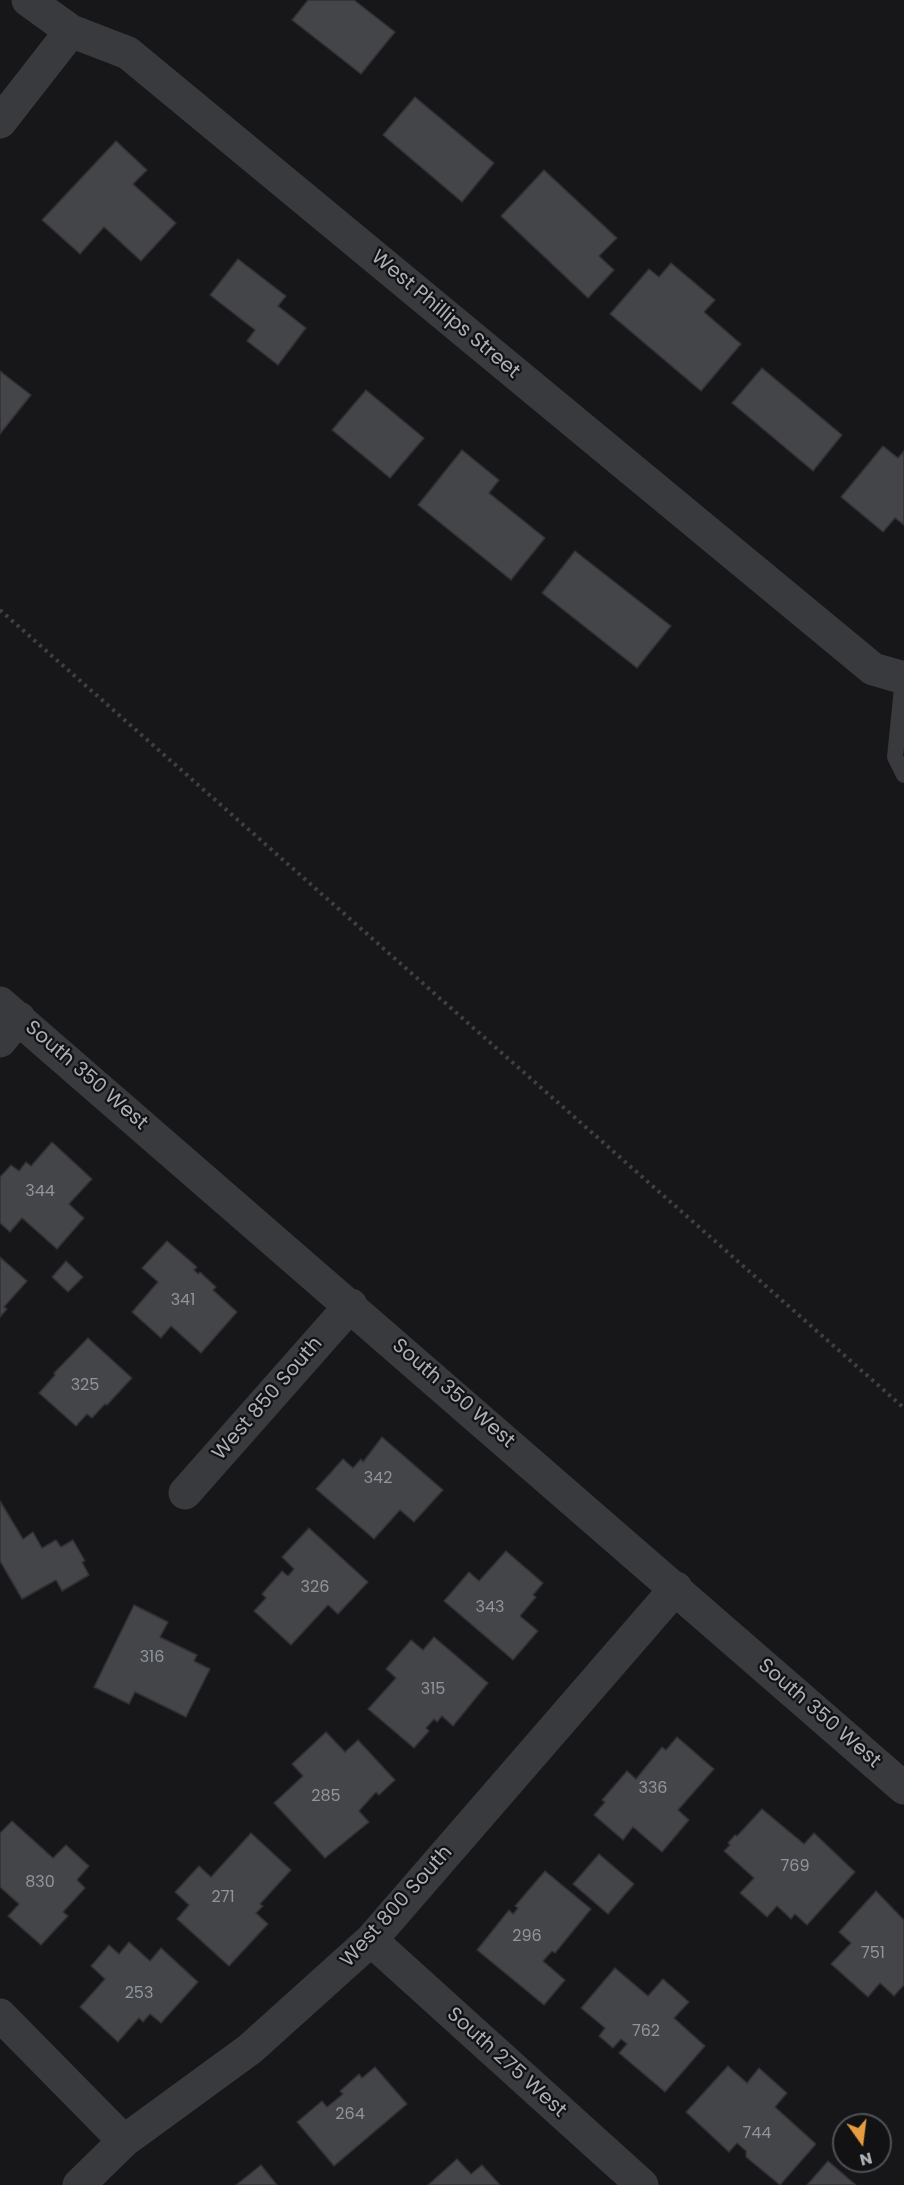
<!DOCTYPE html>
<html>
<head>
<meta charset="utf-8">
<style>
	body { margin:0 }
	#map { position:relative; width:904px; height:2185px; overflow:hidden; background:#171719; font-family:Poppins,sans-serif }
	canvas { display:block }
	.north { position:absolute; left:832px; top:2113px; width:60px; height:60px; box-sizing:border-box; background:#121214; border:2px solid #4f5156; border-radius:50%; rotate:166deg; font-size:16px; font-weight:700; line-height:24px; text-align:center; color:#aab0b8 }
	.north::after { content:''; display:block; margin:auto; width:21px; height:27px; background:#e69d41; clip-path:polygon(50% 0,100% 100%,50% 72%,0 100%) }
</style>
</head>
<body>
<div id="map">
<canvas width="904" height="2185"></canvas>
<div class="north">N</div>
</div>
<script>
const ctx = document.querySelector('canvas').getContext('2d');
ctx.lineJoin = 'round';
function fill(path, color) { ctx.fillStyle = color; ctx.fill(path, 'evenodd'); }
function strokePath(path, color, width, dash) { ctx.strokeStyle = color; ctx.lineWidth = width; ctx.lineCap = dash ? 'butt' : 'round'; ctx.setLineDash(dash || []); ctx.stroke(path); }
function write(font, color, halo, rows, align = 'center') {
  ctx.font = font + ' Poppins,sans-serif'; ctx.lineWidth = 4.5; ctx.setLineDash([]); ctx.textBaseline = 'middle'; ctx.strokeStyle = halo; ctx.fillStyle = color; for (const [text, x, y, turn = 0] of rows) {
    ctx.save(); ctx.translate(x, y); ctx.rotate((+turn || 0) * Math.PI / 180); ctx.textAlign = isNaN(turn) ? turn : align; if (halo) ctx.strokeText(text, 0, 0); ctx.fillText(text, 0, 0); ctx.restore();
  }
}
const building = new Path2D(`
	M308,0h46l41,32 -34,42 -69,-54z
	M415,97l79,66 -32,39 -79,-67z
	M116,141l31,29 -14,14 43,39 -35,38 -37,-34 -24,27 -38,-34z
	M544,170l73,68 -18,18 15,14 -26,28 -87,-82z
	M238,259l48,37 -8,10 28,22 -28,37 -31,-24 8,-11 -45,-35z
	M671,263l44,37 -11,12 37,32 -40,47 -91,-77 39,-45 10,8z
	M762,368l80,67 -29,36 -81,-68z
	M0,371l31,24 -31,39z
	M366,390l58,48 -34,40 -58,-48z
	M883,446l15,12 6,-7v74l-9,-7 -12,14 -42,-35z
	M462,450l37,30 -10,13 56,45 -34,42 -93,-75z
	M575,551l96,75 -34,42 -95,-75z
	M52,1142l40,37 -23,25 15,14 -27,31 -35,-31 -12,14 -10,-9v-46l11,-12 8,6 7,-9 5,4z
	M167,1241l30,26 -3,3 4,4 2,-2 16,15 -3,3 24,22 -36,41 -30,-27 -10,12 -29,-26 26,-30 -16,-14z
	M0,1257l27,24 -23,26 3,2 -7,8z
	M66,1261l17,16 -15,15 -16,-15z
	M88,1338l44,40 -25,27 -2,-1 -13,14 -5,-4 -11,12 -37,-33 16,-18 -1,-2z
	M382,1437l61,53 -29,32 -14,-12 -26,29 -58,-50 27,-30 10,9 8,-9 2,3z
	M0,1501l23,38 10,-7 9,16 14,-8 5,7 12,-7 12,21 -3,1 7,13 -27,16 -6,-11 -34,19 -22,-38z
	M309,1528l59,54 -30,32 -10,-9 -37,40 -37,-34 12,-13 -4,-4 20,-23 6,5 6,-7 -12,-12z
	M506,1551l37,32 -10,12 3,2 -16,19 18,15 -25,29 -69,-59 25,-29 10,9z
	M134,1605l34,17 -8,15 37,18 -3,6 16,8 -24,48 -51,-25 -6,12 -35,-17z
	M434,1637l54,46 -35,43 -11,-10 -5,6 -3,-3 -8,9 3,3 -15,17 -46,-39 28,-31 -10,-9 25,-29 12,10z
	M326,1732l19,20 13,-12 37,40 -16,15 -3,-3 -17,19 10,11 -44,36 -51,-55 29,-27 -11,-12z
	M677,1737l37,32 -36,41 11,10 -27,32 -29,-25 -10,13 -29,-25 11,-13 -3,-2 25,-29 9,8 26,-32 4,3z
	M762,1809l42,35 10,-11 41,39 -48,53 -12,-11 -4,5 -14,-13 -10,11 -27,-24 14,-15 -30,-27 6,-6 -2,-2 7,-8 2,1z
	M12,1821l41,37 13,-13 23,21 -12,14 8,8 -22,24 5,4 -27,29 -33,-29 11,-12 -19,-17v-54z
	M251,1833l40,37 -31,34 3,2 -7,7 12,11 -39,42 -52,-47 12,-14 -14,-13 24,-26 12,11z
	M599,1854l35,30 -26,30 -35,-30z
	M545,1871l46,38 -36,44 -3,-2 -9,10 22,19 -21,25 -67,-55 32,-40 4,4 5,-6 -3,-2z
	M876,1891l28,29v65l-10,11 -14,-13 -12,14 -37,-33 20,-21 -12,-11z
	M129,1942l21,19 11,-13 37,34 -37,41 -11,-9 -7,8 -4,-4 -21,24 -38,-35 25,-28 -14,-13 18,-21 10,9z
	M615,1968l33,28 15,-17 26,23 -15,16 31,28 -40,46 -46,-39 8,-9 -6,-5 -8,9 -14,-12 6,-8 -24,-20z
	M728,2066l19,17 12,-15 28,25 -12,14 41,37 -36,41 -34,-28v-6l-9,-8 -8,9 -43,-40z
	M375,2067l32,37 -73,62 -37,-44 25,-21 5,6 16,-13 -3,-3 19,-17 3,4z
	M457,2159l14,15 11,-9 18,20h-72z
	M828,2161l28,24h-49z
	M261,2165l16,20h-41z`);
const path = new Path2D(`
	M0,610l904,798`);
const lane = new Path2D(`
	M903,678l-8,79 9,18`);
const street = new Path2D(`
	M28,0l43,31 57,22 745,616 31,9
	M0,122l71,-91
	M0,1003l904,785
	M0,1041l19,-23
	M185,1493l166,-188
	M371,1940l271,245
	M0,2015l124,126
	M79,2185l45,-44 126,-92 121,-109 305,-352`);
const numberNames = [
	["344",40,1192],
	["341",183,1301],
	["325",85,1386],
	["342",378,1479],
	["326",315,1588],
	["343",490,1608],
	["316",152,1658],
	["315",433,1690],
	["336",653,1789],
	["285",326,1797],
	["769",795,1867],
	["830",40,1883],
	["271",223,1898],
	["296",527,1937],
	["751",873,1954],
	["253",139,1994],
	["762",646,2032],
	["264",350,2115],
	["744",757,2134]
];
const streetNames = [
	["West Phillips Street",445,315,40],
	["South 350 West",86,1076,41],
	["South 350 West",453,1394,41],
	["West 850 South",268,1399,-49],
	["South 350 West",819,1714,41],
	["West 800 South",397,1907,-48],
	["South 275 West",506,2063,42]
];
fill(building, '#444549');
strokePath(building, '#313135', 1.5);
strokePath(path, '#3e4144', 4, [3, 4.5]);
strokePath(lane, '#383a3e', 16);
strokePath(street, '#383a3e', 33);
write('16px', '#90959c', null, numberNames);
write('20px', '#aab0b8', '#121214', streetNames);
</script>
</body>
</html>
